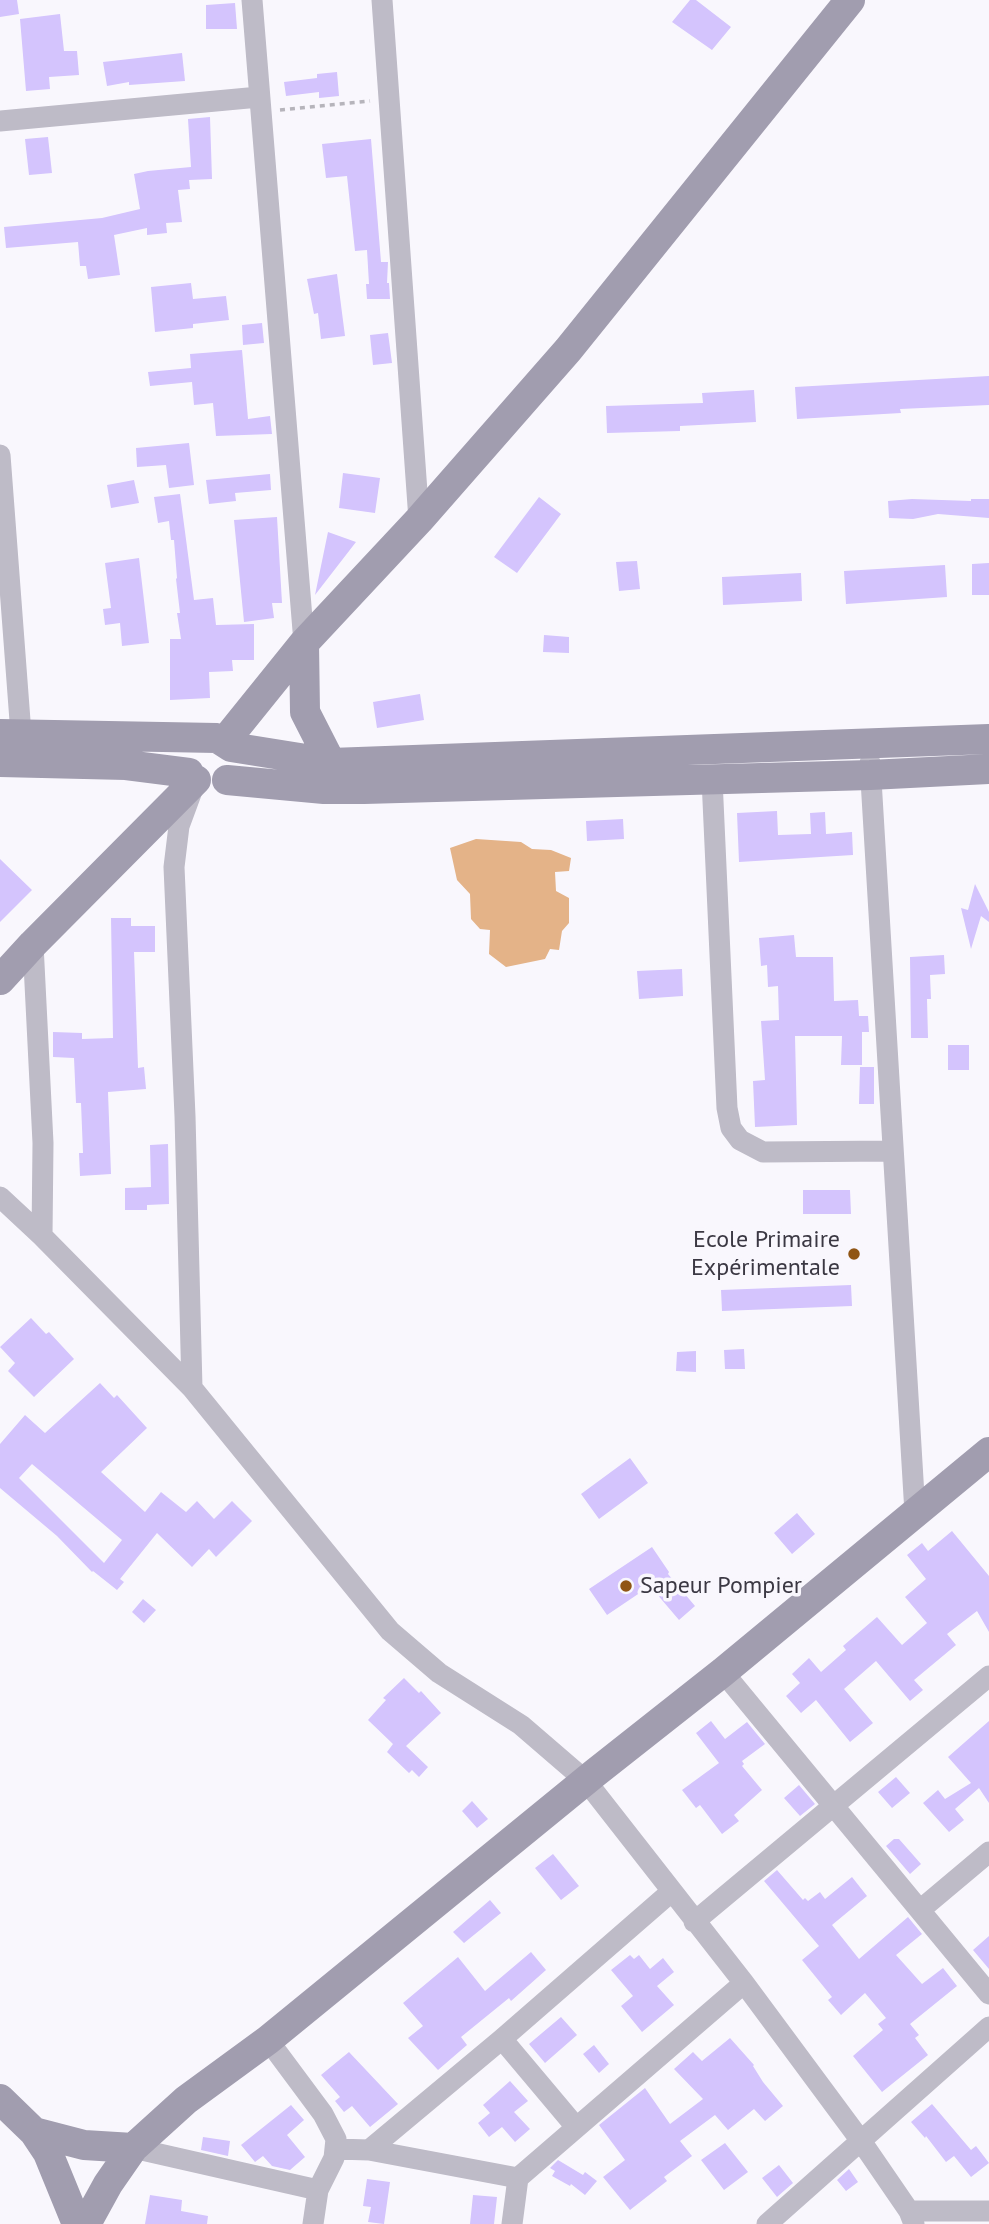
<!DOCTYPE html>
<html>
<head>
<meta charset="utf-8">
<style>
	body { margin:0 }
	canvas { display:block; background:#f9f7fd }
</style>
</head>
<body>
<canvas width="989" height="2224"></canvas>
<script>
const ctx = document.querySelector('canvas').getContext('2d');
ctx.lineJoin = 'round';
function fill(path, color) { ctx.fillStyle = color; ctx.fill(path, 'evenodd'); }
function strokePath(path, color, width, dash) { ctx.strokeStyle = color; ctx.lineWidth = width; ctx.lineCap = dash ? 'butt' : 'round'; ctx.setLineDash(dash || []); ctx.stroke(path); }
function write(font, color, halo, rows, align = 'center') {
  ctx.font = font + ' "PT Sans",sans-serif'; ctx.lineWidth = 7; ctx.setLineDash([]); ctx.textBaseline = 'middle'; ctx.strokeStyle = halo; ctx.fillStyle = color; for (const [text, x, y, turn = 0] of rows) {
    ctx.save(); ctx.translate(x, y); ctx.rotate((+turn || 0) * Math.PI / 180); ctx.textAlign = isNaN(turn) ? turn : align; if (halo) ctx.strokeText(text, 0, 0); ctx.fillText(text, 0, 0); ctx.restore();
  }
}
const forest = new Path2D(`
	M476,839l45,3 11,7 19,1 20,8 -2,13 -14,1 1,19 13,7v25l-7,8 -3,19 -9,-1 -5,10 -39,8 -17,-13 1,-24 -10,-1 -9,-10 -1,-25 -13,-14 -7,-32z`);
const building = new Path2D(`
	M0,0h17l2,14 -19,3z
	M690,0h6l35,27 -19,23 -40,-28z
	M235,3l2,26h-31v-24z
	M60,14l4,37h13l2,24 -30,2 1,12 -24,2 -6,-72z
	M182,53l3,28 -56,4v-3l-22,4 -4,-24z
	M337,72l2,24 -20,2v-6l-33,4 -2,-14 33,-4v-4z
	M210,117l2,62 -23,1 1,9 -12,1 4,32 -16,1 1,10 -20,2v-7l-33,7 6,40 -32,4 -2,-13h-6l-2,-24 -72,6 -2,-21 98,-9 38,-9 -6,-35 14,-3 43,-4 -3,-48z
	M48,137l4,36 -23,2 -4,-36z
	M371,139l10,123h7l-1,21h2l1,16h-23l-1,-15h3l-2,-34 -12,1 -8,-75 -21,2 -4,-34z
	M337,274l8,62 -24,3 -3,-26 -4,1 -7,-35z
	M191,283l2,16 33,-3 3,24 -36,4v4l-38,4 -4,-45z
	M262,323l2,20 -21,2 -1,-20z
	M388,333l4,30 -19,2 -3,-30z
	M242,350l6,69 22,-3 2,18 -56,2 -3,-33 -19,2 -2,-23 -42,4 -2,-14 43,-4 -1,-14z
	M989,376v29l-89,4 1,4 -104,6 -2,-32z
	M754,390l2,32 -76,4v5l-73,2 -1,-27 97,-3 -1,-10z
	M189,443l5,42 -25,3 -3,-23 -29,2 -1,-19z
	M343,473l37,5 -5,35 -36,-5z
	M270,474l1,16 -36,3 1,8 -27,3 -3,-24z
	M134,480l5,23 -28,5 -4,-23z
	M180,494l14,106 19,-2 3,27 38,-1v36h-22l1,11 -24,1 1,26 -40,2v-61h11l-4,-26h3l-4,-34 1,-1 -3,-38h-3l-2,-19 -11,2 -4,-26z
	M539,497l22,17 -44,59 -23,-16z
	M912,499l59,2v-2h18v19l-51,-4 -25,5 -24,-1 -1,-17z
	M277,517l5,86h-10l2,15 -30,4 -10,-102z
	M328,532l28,10 -41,53z
	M139,558l10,85 -27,3 -2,-23 -15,2 -2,-16 8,-1 -6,-45z
	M637,561l3,28 -21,2 -3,-29z
	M989,563v32h-17v-31z
	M945,565l2,32 -101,7 -2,-33z
	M801,573l1,28 -79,4 -1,-28z
	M544,635l25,2v16l-26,-1z
	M420,694l4,26 -47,8 -4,-26z
	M777,811l1,24 33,-1 -1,-21 15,-1 1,22 26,-2 1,23 -114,7 -2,-49z
	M623,819l1,20 -37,2 -1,-20z
	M0,859l32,31 -32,32z
	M975,884l14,28v10l-8,-6 -10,33 -10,-41 7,2z
	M111,918h20v8h24v26h-21l4,116 6,-1 2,22 -38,3 3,82 -31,2 -1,-23h4l-2,-50h-5l-2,-45 -21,-1v-25l29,1v6l31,-1z
	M794,935l2,22h37l1,44 24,-1 1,16h9l1,16h-7v33h-21l1,-29h-47l2,89 -42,2 -2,-46 12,-1 -4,-59 18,-1 -1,-34 -10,1 -1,-22 -6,1 -2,-28z
	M944,955l1,19 -15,1 1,24h-4l1,39h-17l-1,-81z
	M682,969l1,27 -44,3 -2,-28z
	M948,1045h21v25h-21z
	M860,1067h14v37h-15z
	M168,1144l1,60 -22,1v5h-22v-22l26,-1 -1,-42z
	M803,1190h47l1,24h-48z
	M851,1285l1,21 -130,5 -1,-21z
	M31,1318l15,16 3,-2 25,27 -40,38 -26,-26 7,-8 -15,-16z
	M744,1349l1,20h-20l-1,-19z
	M696,1351v21l-20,-1 1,-19z
	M100,1383l14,15 3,-3 30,33 -46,44 44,40 16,-20 25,20 11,-11 17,18 18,-18 20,20 -36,36 -7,-8 -17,18 -35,-34 -37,46 4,3 -7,8 -24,-19 -1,1 -35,-36 -57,-48v-44l25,-29 20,18zM32,1464l90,76 -18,23 -85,-85z
	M630,1458l18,25 -49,36 -18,-25z
	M797,1513l18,21 -23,20 -18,-21z
	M952,1531l37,45v56l-12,-21 -30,23 9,11 -42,35 9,10 -13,11 -34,-40 -32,28 29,34 -23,19 -34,-42 -15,13 -15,-17 14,-13 -8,-9 17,-16 12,14 25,-22 -3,-4 34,-29 25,28 25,-22 -22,-26 21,-18 -19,-24 15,-12 6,8z
	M652,1547l17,25 -1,2 27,32 -16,14 -29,-34 -43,29 -18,-26z
	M143,1599l13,11 -12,13 -12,-11z
	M404,1678l15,15 2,-2 20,22 -35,33 22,21 -9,10 -7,-7 -3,3 -22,-21 6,-8 -25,-24 18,-20 -3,-2z
	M711,1721l14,18 22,-17 18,22 -23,17 2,3 -2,2 20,24 -28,25 5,6 -17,13 -22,-29 -4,3 -14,-18 37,-27 -23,-30z
	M989,1721v82l-10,-15 -24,21 9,11 -15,12 -26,-29 15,-13 7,9 26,-16 -23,-26z
	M896,1777l14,16 -18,15 -14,-16z
	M799,1785l16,19 -15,12 -16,-18z
	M472,1801l16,18 -11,9 -15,-17z
	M894,1839h5l22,25 -11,10 -24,-28z
	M553,1854l26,32 -18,14 -26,-32z
	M777,1870l26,30 2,-2 3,3 12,-9 5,7 27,-22 15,19 -35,29 27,34 49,-42 14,17 -26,21 26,29 21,-16 14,18 -47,38 9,11 -4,3 13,17 -46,37 -29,-36 30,-26 -5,-6 8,-6 -21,-25 -24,22 -13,-15 4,-3 -30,-37 17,-14 -55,-65z
	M490,1900l11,13 -37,30 -11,-11z
	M989,1936v33l-16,-19z
	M531,1952l15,18 -35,31 -2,-3 -48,39 6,8 -29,25 -30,-32 15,-12 -20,-23 55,-46 27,34z
	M630,1955l4,4 5,-4 11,14 13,-11 11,14 -17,14 17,19 -32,27 -21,-26 12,-10 -22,-26z
	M561,2017l16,18 -32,28 -16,-19z
	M730,2038l24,27 -1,1 10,16 20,24 -18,15 -11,-12 -26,21 -13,-15 -35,26 12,15 -28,21 3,4 -37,29 -27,-33 22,-17 -26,-35 46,-37 25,36 33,-25 -29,-30 19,-17 9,9z
	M594,2045l15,19 -10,9 -16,-19z
	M349,2052l49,52 -28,23 -18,-21 -8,6 -9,-11 5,-4 -19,-22z
	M510,2081l18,20 -14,11 16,17 -15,13 -13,-15 -13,10 -11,-14 12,-10 -7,-8z
	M932,2104l39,46 5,-4 13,17 -18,14 -17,-21 -8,6 -20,-26 -1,2 -14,-16z
	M291,2105l13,15 -17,15 18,22 -15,13 -18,-4 -9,-10 -8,6 -14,-17z
	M203,2137l27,4 -2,15 -27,-6z
	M725,2143l23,29 -24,18 -23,-30z
	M558,2160l25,15 2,-3 12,9 -12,14 -14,-11 -1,2 -18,-10 3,-5 -5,-3z
	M779,2165l14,18 -16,14 -15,-19z
	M849,2169l9,13 -12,9 -9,-11z
	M367,2179l23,3 -6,42 -16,-2 3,-15 -8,-1z
	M150,2195l32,5 -1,11 27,5 -1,8h-62z
	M473,2195l24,2 -3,27h-24z`);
const path = new Path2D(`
	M280,110l90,-9`);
const street = new Path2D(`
	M252,0l52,643
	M382,0l37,520
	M0,121l259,-24
	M0,455l21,279
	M870,763l45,750
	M712,779l15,329 4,20 9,12 23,12 130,-1
	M33,944l10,199 -1,93
	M0,1197l42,39 150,152 198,243 49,42 82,52 65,56 158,202 117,158 48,70 5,13
	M192,1388l-7,-272 -11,-249 5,-41 14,-38
	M723,1672l266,322
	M920,1910l69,-58
	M694,1922l295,-246
	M502,2039l74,88
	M268,2040l55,74 13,25 -2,19 -16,32 -5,34
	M133,2148l185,42
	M336,2149l33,1 149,28
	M369,2150l133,-111 169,-147
	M909,2211h80
	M512,2224l6,-46 226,-195
	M767,2224l222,-197`);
const secondary = new Path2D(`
	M304,643l1,69 26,51
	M0,734l217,4 14,9 100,16 658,-24
	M225,741l79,-98 115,-123 149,-170 282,-350
	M0,762l126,3 63,8
	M227,780l97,9h40l506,-14 119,-6
	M0,980l33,-36 163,-164
	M0,2099l34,33 14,21 29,71
	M34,2132l50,13 49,3
	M86,2224l22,-40 25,-36 53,-48 82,-60 327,-267 128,-101 266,-220`);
const markers = [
	[854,1254,7,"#905514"],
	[626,1586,7,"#905514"]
];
const poiNames = [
	["Ecole Primaire",840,1240],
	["Expérimentale",840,1268],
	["Sapeur Pompier",640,1586,"left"]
];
fill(forest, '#e4b388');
fill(building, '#d4c4fd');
strokePath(path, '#b6b4bb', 3.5, [5, 5]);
strokePath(street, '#bebbc7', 21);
strokePath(secondary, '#a19daf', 30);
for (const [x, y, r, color] of markers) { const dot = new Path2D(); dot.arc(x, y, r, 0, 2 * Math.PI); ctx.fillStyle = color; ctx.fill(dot); strokePath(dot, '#f9f7fd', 2.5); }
write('24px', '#3b3843', '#f9f7fd', poiNames, 'right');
</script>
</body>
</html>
